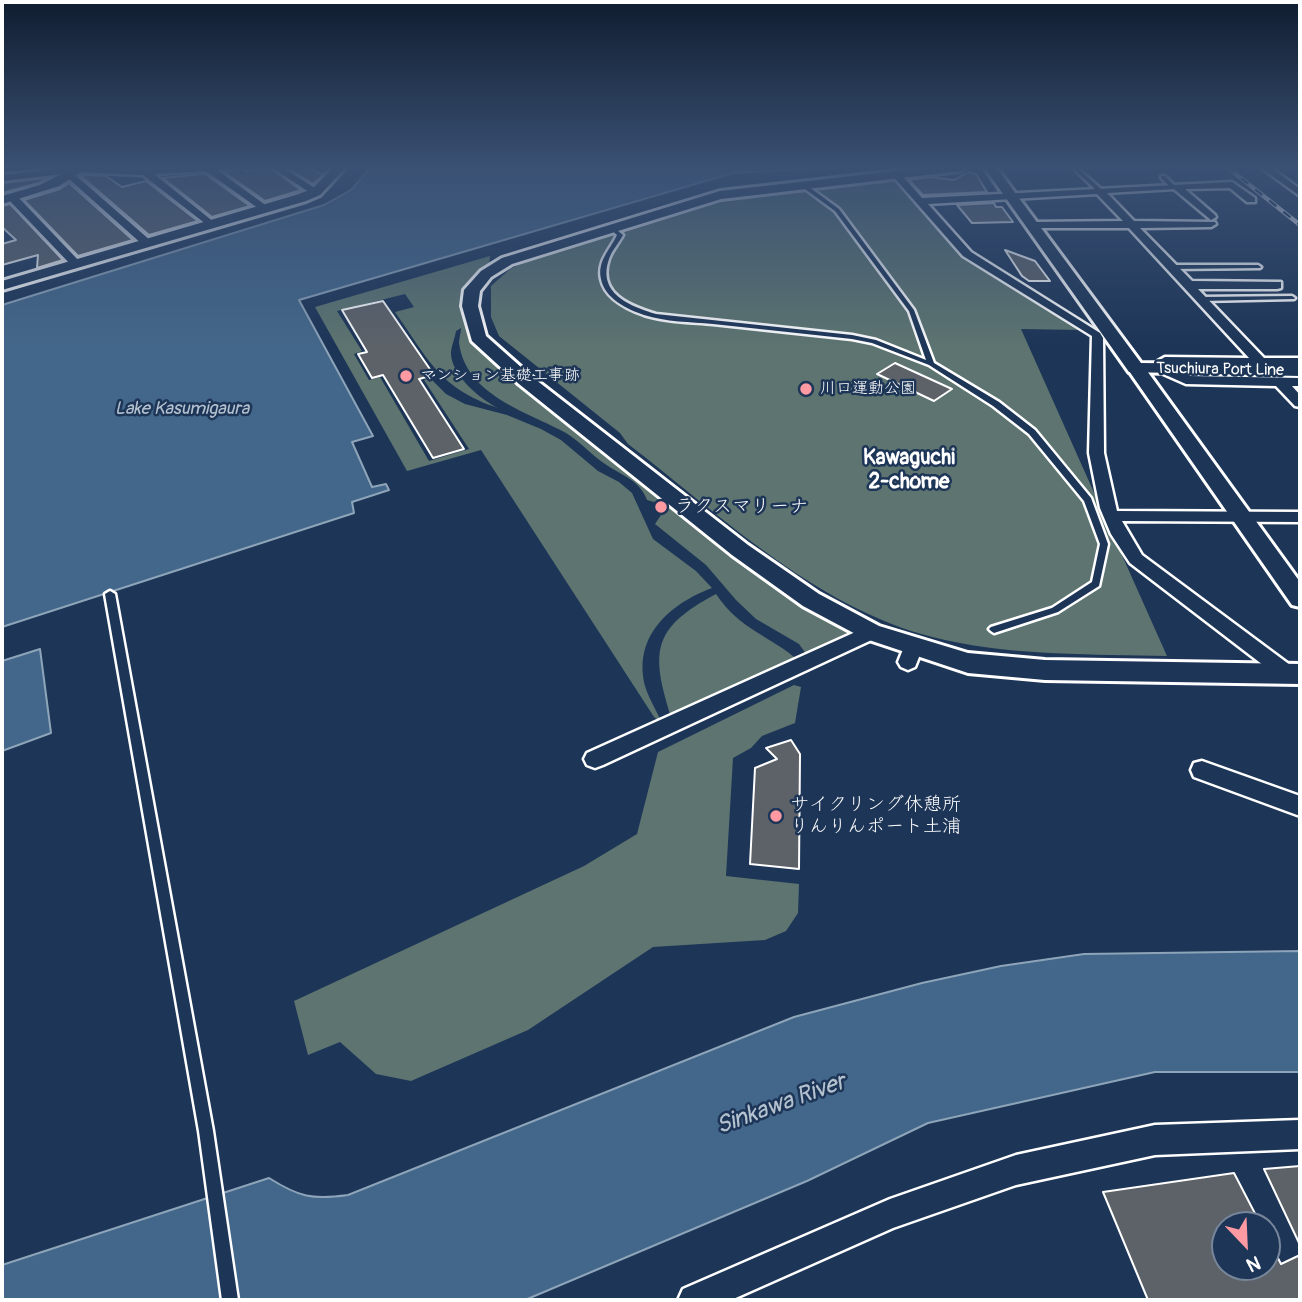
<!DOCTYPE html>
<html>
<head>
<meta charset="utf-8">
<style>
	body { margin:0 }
	#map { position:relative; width:1302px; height:1302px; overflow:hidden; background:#1d3557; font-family:Pangolin,sans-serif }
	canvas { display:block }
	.frame { position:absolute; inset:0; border:4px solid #fff; pointer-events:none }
	.north { position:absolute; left:1211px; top:1211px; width:70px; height:70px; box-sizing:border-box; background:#1d3557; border:2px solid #77869a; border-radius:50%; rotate:157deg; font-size:19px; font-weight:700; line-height:28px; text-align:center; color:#fff }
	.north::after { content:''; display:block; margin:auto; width:24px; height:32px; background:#ff9aa2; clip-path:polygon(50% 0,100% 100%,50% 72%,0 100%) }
</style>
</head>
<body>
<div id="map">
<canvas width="1302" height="1302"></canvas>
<div class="frame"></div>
<div class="north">N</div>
</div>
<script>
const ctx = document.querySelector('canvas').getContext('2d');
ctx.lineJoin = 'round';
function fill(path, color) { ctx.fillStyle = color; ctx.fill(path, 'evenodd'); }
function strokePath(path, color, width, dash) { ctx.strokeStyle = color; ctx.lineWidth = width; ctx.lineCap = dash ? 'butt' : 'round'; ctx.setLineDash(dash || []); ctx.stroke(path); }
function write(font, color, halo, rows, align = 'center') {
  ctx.font = font + ' Pangolin,"Klee One",sans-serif'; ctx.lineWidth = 5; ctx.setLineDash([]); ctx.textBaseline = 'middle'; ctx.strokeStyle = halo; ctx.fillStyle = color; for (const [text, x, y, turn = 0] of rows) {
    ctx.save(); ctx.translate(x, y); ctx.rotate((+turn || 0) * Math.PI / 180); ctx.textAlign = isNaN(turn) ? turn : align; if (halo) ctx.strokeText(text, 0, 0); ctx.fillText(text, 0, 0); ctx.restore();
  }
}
const green = new Path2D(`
	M895,179l68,75 118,76 -60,-1 146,327c-74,-2 -150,0 -222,-16 -122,-26 -221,-122 -317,-196l-8,-11 -121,-97 -8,-19v-31l19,-17 15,-7 211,-65z
	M490,256l-1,11 -7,6 -9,66 390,293 -54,26 -10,-14 -43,-25 -20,-19 -30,-35 -51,-41 12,-18 -20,-6c-7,-19 -22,-23 -39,-34 -15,-9 -27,-24 -42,-33 -38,-21 -100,-37 -107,-90 0,-5 2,-10 2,-15l-5,3c-1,7 -5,16 -5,22 0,22 29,46 47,55 -59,-20 -69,-48 -103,-96l19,-5 -9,-13 -68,17 25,40 -8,3 15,26 11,-3 49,84 40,-12 -45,-69 6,-2 16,16 19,10 42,11 34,14 20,11 37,31 21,11 13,11 21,46 43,32 16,17c-43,16 -81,50 -66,101 4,11 11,23 16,34l-8,-6 -173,-267 -74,21 -92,-164z
	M716,594c25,37 54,41 84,68l-128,58c-21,-67 -22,-91 44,-126z
	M794,685l7,2 -6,36 -33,13 -11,12 -18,10 -7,118 73,8 -1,29 -12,18 -21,9 -112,7 -125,83 -117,51 -35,-7 -36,-32 -32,13 -14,-54 290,-135 53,-32 21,-82z`);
const water = new Path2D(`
	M371,167h483l-121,6 -434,127 74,136 -21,6 20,45 14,-3 3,6 -37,12 2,11 -352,114v-322l322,-100 27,-15z
	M40,649l11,84 -49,18v-90z
	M1300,951v121h-145l-227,51 -121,58 -282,119h-523v-35l267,-87c30,19 43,22 79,17l446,-178 128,-34 79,-17 83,-12z`);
const building = new Path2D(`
	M263,167h6l32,23 -36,11 -41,-29 18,-4 4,3z
	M286,167h23l14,8 -10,9z
	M968,172l8,2 11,18 -64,3 -14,-15 20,-3 25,3z
	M202,174h3l45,32 -38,11 -49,-39z
	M87,175l19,1 16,11 24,-6 52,40 -49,14 -68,-59z
	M47,178l-8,5 -37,10v-10z
	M69,183l64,57 -55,16 -54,-56 36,-11z
	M994,203l2,4h6l11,15 -41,1 -15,-18z
	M10,204l53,56 -26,8 1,-13 -36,10v-21l14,-4 -14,-13v-21z
	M1005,250l30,11 15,20h-21l-7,-5z
	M383,301l51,74 -15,4 45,70 -31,9 -50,-83 -11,3 -14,-24 9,-2 -25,-42z
	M895,363l57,26 -18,12 -57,-27z
	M791,740l9,14 -1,115 -49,-5 5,-96 22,-9 -11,-11z
	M1300,1166v79l-36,-76z
	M1234,1173l27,52h-36v42h42v-30l14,27 19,-9v45h-152l-45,-108z`);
const service = new Path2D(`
	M1072,167h4l25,22v2h-4z
	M1161,176h4l9,9v2h-4l-9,-9z
	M801,184h4l34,25 75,101 20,53 65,39 36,28 56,68 17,46 -9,42 -41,26 -64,21 -3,-2 -2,-2 2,-2 61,-19 40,-26 8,-38 -16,-43 -55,-67 -36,-28 -64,-41 -57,-22 -20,-4c-46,-5 -92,-10 -139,-15 -22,-2 -47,-2 -69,-9 -17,-6 -39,-16 -43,-36 -4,-18 9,-29 16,-44l-8,-7 3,-2 11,9c-4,8 -11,15 -14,24 -12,34 20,47 47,55l196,21 24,5 50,20 -17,-49 -74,-100 -34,-25z
	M1258,265l3,2 -1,1 -89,1 -3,-2 3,-2z
	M1292,296l3,2 -1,1 -93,2 -3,-2 3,-2z
	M110,591l5,3 98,537 25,169h-16l-23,-169 -94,-537z`);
const minor = new Path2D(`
	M76,167l55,3 97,-3 -11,3 54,39 -9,2 -56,-40 -52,3 61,49v4l-4,1 -68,-53 -63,-3 -78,9v-6z
	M271,167h11l39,25 -9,2z
	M1260,167h10l30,22v7z
	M892,171h6l24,27 310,-16 23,16v4h-8l-17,-14 -45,1 30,26 1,2 -5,3 -37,-31 -67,4 27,28 81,1 1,2 -5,3 -71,1 52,53 89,1v6l-4,1h-79l66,69h36v8l-129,-1v2l18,9 111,2v8h-8l8,9v12l-5,-1 -19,-20 -90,-2 -27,-12 -1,-11 7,-4 84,1 -120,-130h-97l-5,-3 5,-3 91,-1 -26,-27 -169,10 43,48 129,81 3,5 1,115 13,58 183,1v10l-178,-1 20,34 152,113 3,5 -3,5 -7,3 -7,-3 -150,-115 -19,-29 -11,-26 -11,-55 3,-117 -129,-80 -71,-81z
	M68,174h6l77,67v4h-8l-75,-67z
	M9,196h8l63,66v4h-8l-63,-66z
	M871,625l7,2 2,5 -2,5 -275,128 -8,3 -8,-3 -3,-6 3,-6z
	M913,640l7,2 3,5 -8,20 -7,3 -7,-3 -3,-5 8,-20z
	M1202,761l98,35v20l-106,-39 -3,-7 3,-7z
	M1300,1120v29l-145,6 -139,30 -123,43 -162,72h-53l5,-11 207,-90 126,-44 139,-30z`);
const tertiary = new Path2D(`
	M75,167h14l-30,19 -57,18v-8l38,-11z
	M334,167h12l-26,28 -14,6 -304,89v-9l294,-86 16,-6z
	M932,167h34l-6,4 -239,28 -209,65 -21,13 -11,14 -2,15 8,30 45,40 217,169 71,49 60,32 89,27 77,7 255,4v20l-255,-4 -77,-7 -105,-35 -60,-32 -71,-51 -213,-171 -47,-43 -10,-35 2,-16 17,-19 21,-13 218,-67z
	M1136,363l6,1 158,218v25l-8,-2 -165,-237z`);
const secondary = new Path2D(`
	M984,167h12l145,196 159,2v11l-171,-4z`);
const rail = new Path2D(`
	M1227,167l73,58`);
const markers = [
	[406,376,7,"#ff9aa2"],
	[806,389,7,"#ff9aa2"],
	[661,507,7,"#ff9aa2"],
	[776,816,7,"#ff9aa2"]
];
const farStreetnames = [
	["Tsuchiura Port Line",1220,370,1]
];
const farPoinames = [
	["マンション基礎工事跡",420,376],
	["川口運動公園",820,389]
];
const farWaternames = [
	["Lake Kasumigaura",182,409]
];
const poiNames = [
	["ラクスマリーナ",675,507],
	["サイクリング休憩所",790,805],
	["りんりんポート土浦",790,827]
];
const neighbourhoodNames = [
	["Kawaguchi",909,459],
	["2-chome",909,483]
];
const nearWaternames = [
	["Sinkawa River",781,1105,-20]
];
fill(green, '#5d7470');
fill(water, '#43678a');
strokePath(water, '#8ea4b9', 2);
fill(building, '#5d6268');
strokePath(building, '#fff', 2);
strokePath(service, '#fff', 5);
strokePath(minor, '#fff', 5);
strokePath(tertiary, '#fff', 6);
strokePath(secondary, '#fff', 6);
fill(service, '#1d3557');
fill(minor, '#1d3557');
fill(tertiary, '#1d3557');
fill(secondary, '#1d3557');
strokePath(rail, '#fff', 4.5);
strokePath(rail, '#1d3557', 2.5, [9]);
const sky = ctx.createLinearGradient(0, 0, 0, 349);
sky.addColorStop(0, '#101d30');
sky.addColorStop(0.48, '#3a5174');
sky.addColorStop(1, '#3a517400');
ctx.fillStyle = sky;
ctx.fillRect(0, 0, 1302, 349);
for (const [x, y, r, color] of markers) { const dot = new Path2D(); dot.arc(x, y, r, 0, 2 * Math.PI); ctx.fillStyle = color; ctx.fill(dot); strokePath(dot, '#1d3557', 2.5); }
write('16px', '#fff', '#1d3557', farStreetnames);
write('16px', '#fff', '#1d3557', farPoinames, 'left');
write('italic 18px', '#b4c2d0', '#1d3557', farWaternames);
write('19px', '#fff', '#1d3557', poiNames, 'left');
write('bold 21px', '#fff', '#1d3557', neighbourhoodNames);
write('italic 24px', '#b4c2d0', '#1d3557', nearWaternames);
</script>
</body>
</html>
